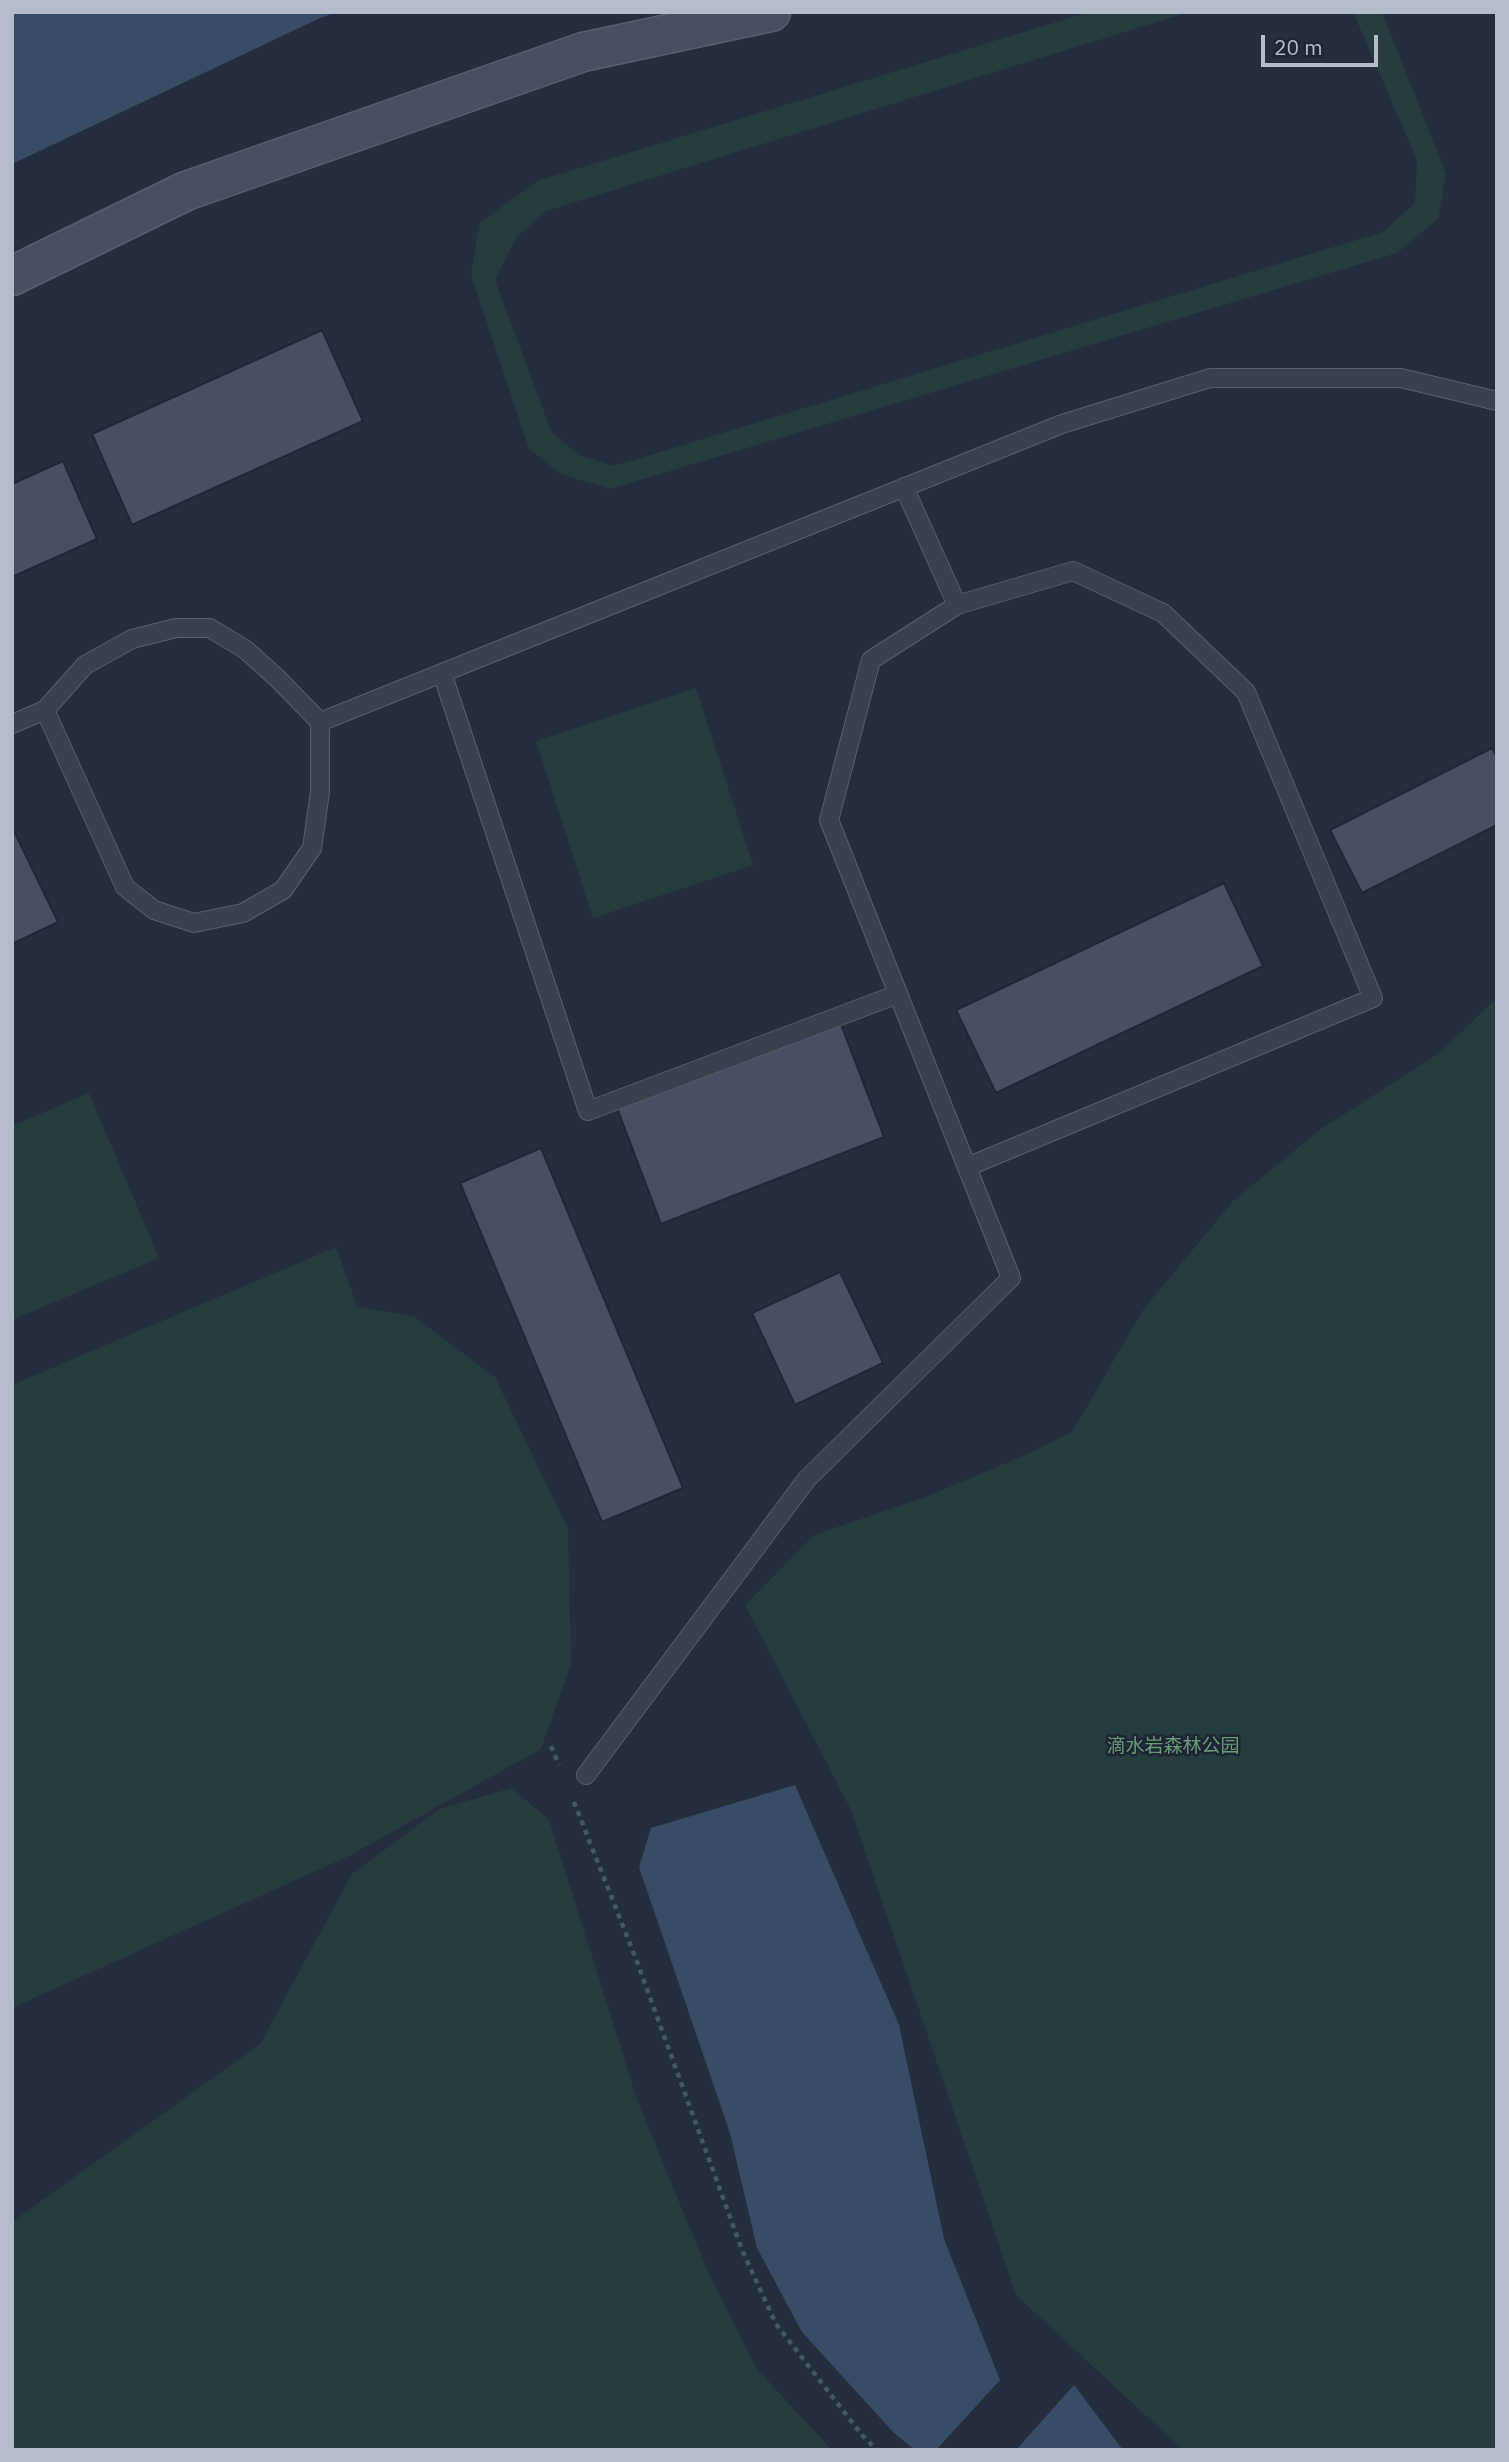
<!DOCTYPE html>
<html>
<head>
<meta charset="utf-8">
<style>
	body { margin:0 }
	#map { position:relative; width:1509px; height:2462px; overflow:hidden; background:#242f3e; font-family:"IBM Plex Sans",sans-serif }
	canvas { display:block }
	.frame { position:absolute; inset:0; border:14px solid #b4bcc9; pointer-events:none }
	.scale { position:absolute; left:1261px; top:35px; width:117px; height:32px; box-sizing:border-box; border:4px solid #b4bcc9; border-top:0; padding-left:9px; font-size:21px; line-height:24px; white-space:nowrap; color:#b4bcc9; -webkit-text-stroke:5px #1d2633; paint-order:stroke }
</style>
</head>
<body>
<div id="map">
<canvas width="1509" height="2462"></canvas>
<div class="frame"></div>
<div class="scale">20 m</div>
</div>
<script>
const ctx = document.querySelector('canvas').getContext('2d');
ctx.lineJoin = 'round';
function fill(path, color) { ctx.fillStyle = color; ctx.fill(path, 'evenodd'); }
function strokePath(path, color, width, dash) { ctx.strokeStyle = color; ctx.lineWidth = width; ctx.lineCap = dash ? 'butt' : 'round'; ctx.setLineDash(dash || []); ctx.stroke(path); }
function write(font, color, halo, rows, align = 'center') {
  ctx.font = font + ' "IBM Plex Sans","Noto Sans SC",sans-serif'; ctx.lineWidth = 5; ctx.setLineDash([]); ctx.textBaseline = 'middle'; ctx.strokeStyle = halo; ctx.fillStyle = color; for (const [text, x, y, turn = 0] of rows) {
    ctx.save(); ctx.translate(x, y); ctx.rotate((+turn || 0) * Math.PI / 180); ctx.textAlign = isNaN(turn) ? turn : align; if (halo) ctx.strokeText(text, 0, 0); ctx.fillText(text, 0, 0); ctx.restore();
  }
}
const green = new Path2D(`
	M1089,12h100l-643,199 -30,27 -21,42 57,153 29,23 33,10 769,-234 32,-29 2,-43 -64,-148h29l64,162 -8,45 -41,34 -787,236 -49,-15 -32,-25 -58,-174 9,-52 57,-42z
	M696,688l57,177 -160,53 -57,-177z
	M1497,998v1452h-314l-167,-155 -165,-485 -106,-205 69,-70 109,-37 100,-42 49,-24 71,-122 90,-109 88,-72 117,-75z
	M89,1093l70,165 -147,62v-194z
	M336,1247l21,59 58,11 80,60 73,152 3,135 -30,85 -192,107 -337,152v-623z
	M512,1788l37,32 89,282 70,170 48,96 76,82h-820v-228l248,-178 92,-170 87,-65z`);
const water = new Path2D(`
	M12,12h325l-17,6 -308,146z
	M795,1785l104,240 45,214 56,141 -64,70h-21l-21,-17 -92,-101 -45,-84 -27,-115 -91,-266 12,-39z
	M1074,2385l49,65h-107z`);
const building = new Path2D(`
	M322,330l41,91 -231,104 -40,-91z
	M63,461l34,78 -85,38v-93z
	M1492,748l5,10v67l-135,68 -32,-63z
	M12,827l46,95 -46,22z
	M1224,883l39,83 -267,127 -40,-83z
	M837,1014l47,123 -223,87 -47,-124z
	M541,1148l142,340 -81,34 -142,-339z
	M840,1272l43,91 -88,42 -43,-92z`);
const path = new Path2D(`
	M551,1746l8,19
	M574,1802l62,157 106,291 34,74 86,111 15,15`);
const lane = new Path2D(`
	M957,605l116,-34 90,42 83,79 127,306 -406,169
	M176,628h34l36,22 31,28 43,44v70l-8,56 -29,42 -40,23 -49,10 -40,-13 -29,-23 -80,-177 40,-45 47,-26z
	M442,673l146,438 310,-117
	M320,722l742,-298 148,-46h191l96,23
	M12,724l33,-14
	M586,1775l221,-296 204,-201 -182,-458 42,-160 86,-55 -53,-118`);
const secondary = new Path2D(`
	M12,276l174,-85 397,-139 188,-40`);
const parkNames = [
	["滴水岩森林公园",1173,1747]
];
fill(green, '#263c3f');
fill(water, '#394c67');
fill(building, '#455162');
strokePath(building, '#1f2835', 2);
strokePath(lane, '#565f6c', 20);
strokePath(secondary, '#565f6c', 41);
strokePath(path, '#44595c', 4.5, [5, 5]);
strokePath(lane, '#38414e', 18);
strokePath(secondary, '#465061', 38);
write('19px', '#6b9a76', '#1d2633', parkNames);
</script>
</body>
</html>
